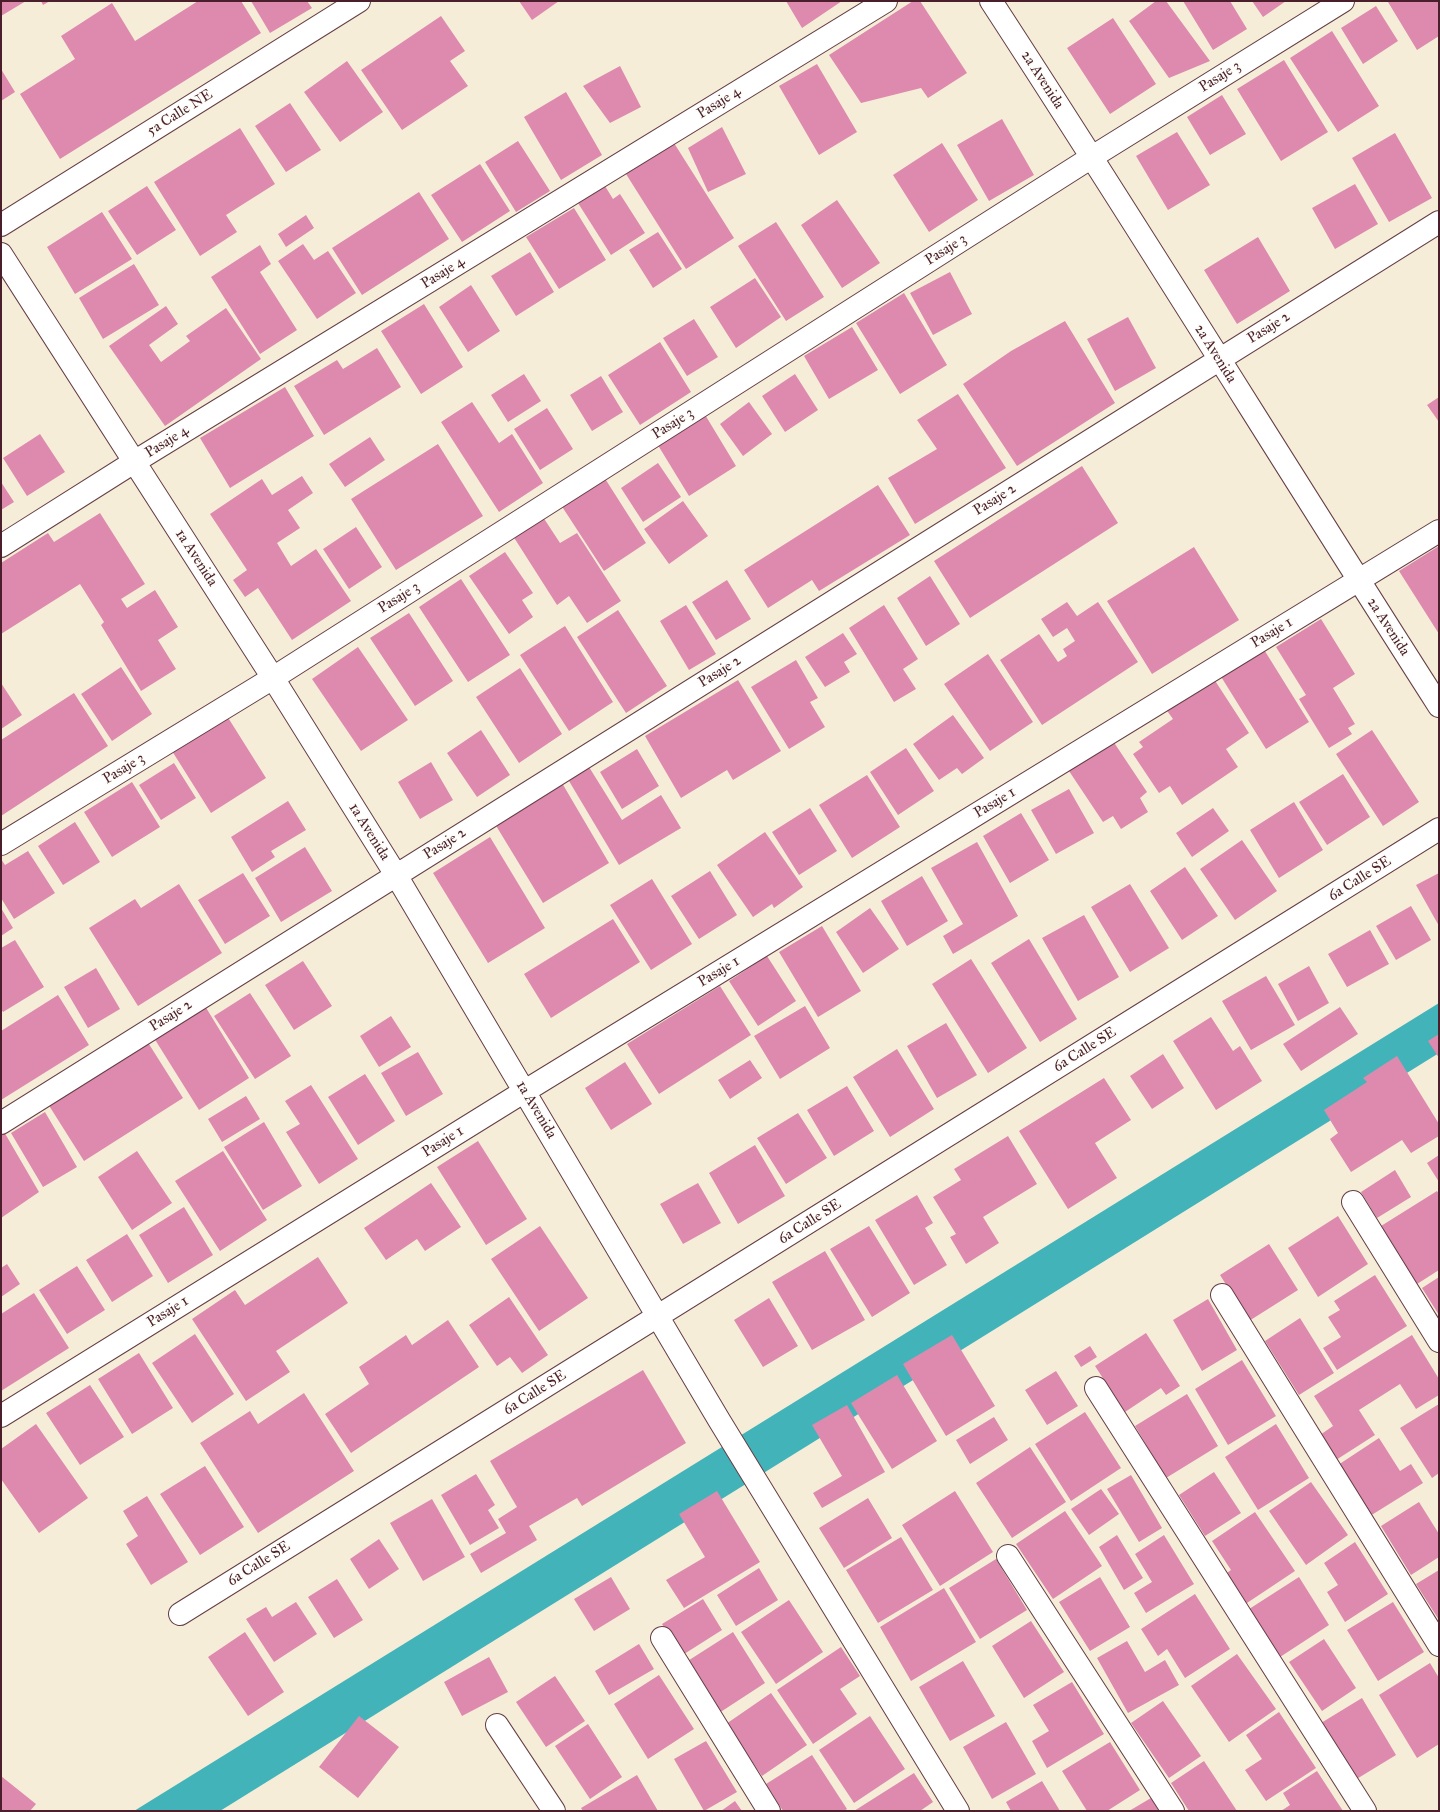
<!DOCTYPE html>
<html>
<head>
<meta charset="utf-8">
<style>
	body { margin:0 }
	#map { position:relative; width:1440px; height:1812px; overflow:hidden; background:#f6edd9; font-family:"IM FELL Great Primer",serif }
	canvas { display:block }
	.frame { position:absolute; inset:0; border:2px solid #4a1f2b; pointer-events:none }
</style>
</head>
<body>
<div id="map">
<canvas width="1440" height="1812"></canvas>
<div class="frame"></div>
</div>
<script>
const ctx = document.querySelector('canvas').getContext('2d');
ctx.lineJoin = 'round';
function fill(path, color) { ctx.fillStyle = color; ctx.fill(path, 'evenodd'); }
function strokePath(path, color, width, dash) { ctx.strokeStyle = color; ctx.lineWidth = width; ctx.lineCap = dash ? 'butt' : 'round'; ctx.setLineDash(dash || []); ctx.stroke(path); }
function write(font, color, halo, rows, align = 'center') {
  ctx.font = font + ' "IM FELL Great Primer",serif'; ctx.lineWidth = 3; ctx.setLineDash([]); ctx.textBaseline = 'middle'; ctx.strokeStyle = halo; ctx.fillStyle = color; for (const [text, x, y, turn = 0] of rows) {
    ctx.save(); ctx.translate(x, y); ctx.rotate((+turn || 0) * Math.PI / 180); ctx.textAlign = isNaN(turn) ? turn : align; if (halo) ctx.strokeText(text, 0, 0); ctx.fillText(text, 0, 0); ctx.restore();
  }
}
const water = new Path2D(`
	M1439,1003v50l-1219,758h-86z`);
const building = new Path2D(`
	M1,1h25l-25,15z
	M41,1h9l-7,4z
	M198,1h43l20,32 -201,126 -40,-65 55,-35 -14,-23 51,-33 23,38z
	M251,1h56l5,7 -42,25z
	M519,1h40l-27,19z
	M786,1h56l-40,27z
	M913,1h7l47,72 -39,25 -7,-10 -60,15 -32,-48z
	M1156,1h10l44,60 -41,17 -40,-57z
	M1183,1h47l17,28 -34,21z
	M1252,1h34l-23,16z
	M1391,1h48v35l-22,14 -29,-48z
	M1376,6l22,35 -35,23 -22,-36z
	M441,16l24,35 -15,10 18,25 -66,44 -41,-60z
	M1113,18l43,66 -46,30 -43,-66z
	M1332,31l47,75 -41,26 -48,-74z
	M1284,60l44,72 -47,29 -44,-72z
	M347,61l36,51 -43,30 -36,-50z
	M817,64l40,68 -38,23 -40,-69z
	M620,66l21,41 -31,16 -27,-37z
	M1,69l14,23 -14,9z
	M566,92l36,63 -41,25 -37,-63z
	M1222,95l24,39 -36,21 -23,-38z
	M290,103l31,47 -35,22 -31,-46z
	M1002,119l32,56 -45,26 -32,-56z
	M722,127l24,47 -38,18 -20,-44z
	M240,128l35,56 -49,31 11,17 -37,24 -46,-74z
	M1177,132l33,53 -42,25 -32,-54z
	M1395,133l37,65 -43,24 -37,-64z
	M518,141l32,50 -34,21 -31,-50z
	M674,143l60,95 -48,31 -60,-95z
	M942,143l36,57 -49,32 -36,-57z
	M480,164l30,47 -48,31 -31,-47z
	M1355,184l23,40 -43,25 -23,-41z
	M147,186l29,44 -39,25 -29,-44z
	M605,186l8,13 7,-5 25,39 -34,22 -33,-52z
	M419,192l30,47 -87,56 -30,-47z
	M837,200l43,63 -38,25 -41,-63z
	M574,208l32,52 -47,29 -33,-52z
	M102,212l30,47 -57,35 -28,-47z
	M306,215l8,13 -28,19 -8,-13z
	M776,222l48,75 -38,24 -48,-75z
	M658,232l24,37 -29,19 -24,-38z
	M1258,237l32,54 -53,33 -33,-54z
	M303,244l11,16 14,-9 28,42 -39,26 -39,-58z
	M260,245l11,19 -11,8 37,58 -37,24 -49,-77z
	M530,252l24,40 -38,24 -25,-40z
	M134,264l25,41 -56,34 -24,-41z
	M950,272l22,42 -39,21 -23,-42z
	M755,278l26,39 -45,31 -26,-41z
	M471,285l29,46 -32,21 -29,-45z
	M904,293l43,72 -47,29 -44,-71z
	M424,304l39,63 -42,27 -40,-63z
	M166,306l12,18 -29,21 12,17 29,-21 -4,-5 40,-28 35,51 -96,67 -56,-80z
	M1128,317l28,51 -41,23 -28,-52z
	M694,319l24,38 -31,19 -24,-38z
	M1065,321l50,82 -98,63 -54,-82 48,-33z
	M852,327l26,43 -49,29 -25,-43z
	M660,342l31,50 -51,33 -32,-50z
	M377,348l24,39 -77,48 -30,-49 43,-26 6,9z
	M524,374l17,27 -33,21 -17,-27z
	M795,374l23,36 -33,22 -23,-36z
	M601,376l22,36 -31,19 -22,-36z
	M285,387l29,49 -84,52 -30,-50z
	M958,394l48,74 -91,56 -27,-46 49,-29 -20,-29z
	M1439,397v25l-12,-17z
	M472,402l27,41 13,-9 31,49 -44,29 -58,-90z
	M749,402l23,32 -29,22 -23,-32z
	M547,408l26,41 -33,21 -26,-41z
	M704,413l32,53 -47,30 -33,-54z
	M40,434l25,38 -38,24 -24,-38z
	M370,437l15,23 -40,27 -16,-23z
	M438,444l45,72 -87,54 -45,-71z
	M658,463l23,34 -38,25 -22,-34z
	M1082,466l36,57 -148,95 -36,-57z
	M302,476l11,17 -25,17 12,18 -23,15 14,23 25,-17 35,52 -59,39 -34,-52 -13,9 -12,-17 14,-10 -37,-56 52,-35 10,16z
	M604,477l42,66 -42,28 -43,-66z
	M1,482l13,20 -13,8z
	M878,485l32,50 -91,56 -7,-11 -44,28 -24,-38z
	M683,501l25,35 -39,28 -25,-35z
	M100,513l45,71 -24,15 6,9 28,-18 23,37 -20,13 18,29 -35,22 -40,-66 3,-3 -24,-38 -79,50v-71l47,-30 6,9z
	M543,517l17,26 17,-10 44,68 -34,22 -18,-27 -12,9 -44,-69z
	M356,527l26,40 -33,22 -26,-40z
	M1439,546v88l-40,-63z
	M1194,547l45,73 -87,54 -45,-73z
	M505,552l28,41 -11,7 11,17 -24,17 -40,-58z
	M930,576l30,48 -34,22 -29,-48z
	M461,579l49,76 -42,27 -49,-75z
	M727,580l24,39 -35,21 -24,-38z
	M1067,602l10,14 21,-14 40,60 -96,63 -42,-65 39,-26 19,28 9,-6 -4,-7 12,-8 -8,-13 -14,9 -12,-18z
	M686,605l30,49 -27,16 -29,-49z
	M884,605l34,54 -15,10 13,20 -22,13 -45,-74z
	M618,610l49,76 -41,27 -49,-76z
	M409,613l44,68 -38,25 -45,-68z
	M1321,619l34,55 -22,14 22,36 -7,4 4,6 -23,14 -30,-49 7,-4 -30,-48z
	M565,626l48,76 -44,29 -49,-76z
	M843,633l14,21 -13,8 6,10 -25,15 -20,-30z
	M358,647l50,73 -47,31 -49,-72z
	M1263,648l46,74 -43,27 -46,-74z
	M988,654l45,68 -43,29 -46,-67z
	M796,660l22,38 -8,4 15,25 -36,22 -38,-62z
	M121,667l31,47 -40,27 -31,-47z
	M520,668l42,66 -43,29 -43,-66z
	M1212,676l37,57 -23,16 12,18 -56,38 -12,-19 -11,7 -26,-39 10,-7 -4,-5 34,-23 -8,-11z
	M738,680l43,71 -48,29 -6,-10 -46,28 -36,-62z
	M1,683l21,32 -21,14z
	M74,693l34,53 -107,70v-76z
	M222,708l44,70 -55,35 -44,-70z
	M953,715l31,43 -22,16 -5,-6 -18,12 -26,-36z
	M481,730l29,45 -33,22 -30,-44z
	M1372,730l47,72 -36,24 -47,-72z
	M1113,741l34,51 -7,6 8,14 -27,17 -8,-13 -10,6 -34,-51z
	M906,748l28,43 -36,24 -28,-43z
	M637,749l22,37 -37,23 -22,-37z
	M431,762l22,38 -33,19 -22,-37z
	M174,763l22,35 -35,22 -22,-35z
	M589,767l33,53 39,-25 20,33 -62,37 -50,-84z
	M1343,774l27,43 -43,28 -28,-43z
	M867,775l33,52 -48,31 -33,-53z
	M132,782l28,45 -48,30 -28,-45z
	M562,783l47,80 -66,40 -48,-79z
	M1069,789l25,44 -38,21 -25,-44z
	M288,801l18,29 -35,21 4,6 -23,15 -21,-35z
	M1294,802l29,48 -44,28 -29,-48z
	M810,808l27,43 -38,24 -27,-43z
	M1213,808l16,23 -37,26 -16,-24z
	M1021,813l28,47 -39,23 -27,-47z
	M75,822l25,40 -37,23 -25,-39z
	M765,832l38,55 -29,21 -2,-4 -19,13 -36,-52z
	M490,837l55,91 -57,35 -55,-90z
	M1242,840l35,51 -42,29 -35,-51z
	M977,842l41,74 -65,38 -10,-18 20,-12 -32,-56z
	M305,847l27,44 -51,31 -26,-44z
	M28,851l27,42 -41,26 -13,-21v-39l4,6z
	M1185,867l33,49 -36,24 -32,-49z
	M710,871l27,44 -38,24 -28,-43z
	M243,873l27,43 -45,28 -27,-44z
	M1439,873v53l-23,-41z
	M922,876l26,45 -41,25 -26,-45z
	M652,879l40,65 -41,26 -41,-65z
	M179,884l43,69 -84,53 -49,-78 46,-29 6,9z
	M1130,884l39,64 -39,24 -39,-65z
	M1411,906l20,34 -35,20 -20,-34z
	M1,908l12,20 -12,8z
	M870,908l29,41 -36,24 -27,-41z
	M1084,915l35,62 -41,24 -36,-63z
	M613,919l27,43 -89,56 -27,-44z
	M822,926l39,65 -43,26 -39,-65z
	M1370,930l19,34 -42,23 -19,-33z
	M1029,939l48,80 -37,23 -49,-79z
	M15,940l29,47 -41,25 -2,-3v-61z
	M767,956l29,45 -38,25 -29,-45z
	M971,959l56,89 -39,25 -56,-89z
	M303,961l29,45 -38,24 -29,-45z
	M1309,966l20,37 -31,18 -20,-37z
	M96,968l24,41 -32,19 -24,-41z
	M1266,976l29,49 -44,25 -29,-49z
	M720,986l31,49 -92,59 -32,-50z
	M250,993l41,63 -36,23 -41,-63z
	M58,995l31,50 -88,55v-69z
	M205,1006l44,72 -50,32 -45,-72z
	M805,1006l25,42 -50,31 -26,-43z
	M1340,1007l18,27 -57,37 -18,-27z
	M391,1016l20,31 -32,20 -19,-31z
	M1211,1017l22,34 7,-5 22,35 -46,29 -43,-69z
	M946,1023l31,52 -40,23 -30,-52z
	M1439,1034v24l-11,-17z
	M147,1041l36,57 -99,63 -36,-57z
	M897,1049l37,60 -44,28 -37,-60z
	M418,1052l25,42 -37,22 -25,-43z
	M1163,1054l21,34 -32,21 -22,-33z
	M1397,1056l42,68v12l-28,17 -9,-13 -51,32 -21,-33 8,-6 -14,-23 43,-28 -4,-4z
	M750,1060l12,18 -32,21 -12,-19z
	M625,1062l27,42 -41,26 -26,-42z
	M365,1074l30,47 -37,24 -30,-48z
	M1104,1078l27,42 -36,23 22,35 -49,31 -49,-78z
	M311,1085l47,74 -39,25 -33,-52 14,-8 -15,-23z
	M847,1086l27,45 -40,25 -27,-46z
	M246,1096l14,23 -38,23 -14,-23z
	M45,1112l32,55 -34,20 -32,-54z
	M798,1113l29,45 -41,26 -29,-46z
	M264,1122l38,64 -39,24 -39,-63z
	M3,1130l36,62 -38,26v-86z
	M1008,1136l29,48 -54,33 16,26 -33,21 -16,-27 6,-3 -23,-37 28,-17 -7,-11z
	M478,1141l49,78 -41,26 -49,-78z
	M755,1145l30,51 -47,28 -29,-51z
	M137,1151l35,52 -40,27 -34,-53z
	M223,1151l44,69 -47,31 -45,-70z
	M1439,1155v27l-12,-19z
	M1395,1170l16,27 -34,21 -16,-26z
	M431,1183l30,44 -36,24 -8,-12 -31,21 -22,-32z
	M698,1183l23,40 -38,21 -23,-40z
	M1437,1191l2,3v76l-22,14 -36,-58z
	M917,1195l16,28 -8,5 22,37 -33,20 -39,-65z
	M184,1207l29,48 -45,28 -29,-48z
	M1338,1216l30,48 -50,33 -30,-49z
	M540,1226l48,72 -49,33 -48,-72z
	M869,1226l41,67 -38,24 -42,-68z
	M127,1234l26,42 -41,26 -26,-42z
	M1269,1244l29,46 -49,31 -29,-46z
	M825,1251l40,69 -53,30 -40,-68z
	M318,1257l30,46 -72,48 14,21 -44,29 -54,-82 43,-29 10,15z
	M7,1264l13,20 -19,13v-29z
	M77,1266l28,44 -38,24 -28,-44z
	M1375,1275l32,51 -70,44 -14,-22 18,-11 -13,-20 12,-7 -6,-9z
	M1439,1277v38l-17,-27z
	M34,1293l35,55 -68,43v-77z
	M509,1297l39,58 -26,18 -12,-16 -13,9 -28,-41z
	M769,1298l29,48 -35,21 -29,-47z
	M1208,1299l29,51 -35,21 -29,-51z
	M1300,1318l34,55 -35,22 -34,-54z
	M448,1320l31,47 -128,86 -26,-39 44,-30 -10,-17 47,-32 6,10z
	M1146,1333l34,53 -14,9 -5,-7 -36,24 -30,-46z
	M195,1334l39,60 -42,29 -40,-60z
	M952,1335l43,71 -49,30 -43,-72z
	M1412,1335l27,44v16l-23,14 -16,-25 -41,26 16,25 -39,25 -16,-25 13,-9 -19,-30z
	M1090,1346l7,11 -16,10 -7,-11z
	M139,1353l34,55 -41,26 -34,-55z
	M1242,1360l34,56 -48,29 -33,-56z
	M643,1370l43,73 -104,63 -5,-8 -48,28 8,14 -56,33 -11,-19 36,-21 -8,-14 19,-12 -27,-46z
	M1056,1371l22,35 -31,19 -22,-35z
	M897,1375l40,66 -45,28 -41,-66z
	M90,1385l34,52 -44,28 -34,-52z
	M304,1393l50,78 -96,62 -58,-90 50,-32 8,13z
	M1187,1394l31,52 -52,32 -31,-52z
	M1439,1404v69l-7,5 -32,-50z
	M847,1405l38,67 -63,36 -9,-15 29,-17 -30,-51z
	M1085,1412l36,56 -50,33 -36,-57z
	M994,1417l14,23 -38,24 -14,-24z
	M36,1424l52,74 -49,35 -38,-54v-30z
	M1276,1424l33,54 -51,32 -33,-53z
	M1379,1438l21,33 11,-7 12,19 -53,33 -32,-51z
	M1030,1447l36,55 -54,36 -36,-55z
	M205,1466l39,61 -44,28 -40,-61z
	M1214,1472l27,41 -36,23 -26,-41z
	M476,1474l19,31 -7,5 11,18 -29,17 -29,-50z
	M1131,1475l31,53 -23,14 -32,-53z
	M1311,1482l37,53 -42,30 -37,-54z
	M1101,1489l18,25 -30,21 -18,-26z
	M717,1491l43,71 -76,46 -18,-28 39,-23 -26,-43z
	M955,1491l38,61 -53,34 -38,-61z
	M147,1496l41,66 -37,23 -25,-41 12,-8 -15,-25z
	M868,1498l24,40 -48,30 -25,-40z
	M432,1499l33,58 -42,24 -33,-58z
	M1419,1502l20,32v23l-28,18 -30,-49z
	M1065,1511l37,55 -49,33 -37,-55z
	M1255,1512l40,59 -51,34 -20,-30 7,-5 -19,-29z
	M1117,1535l26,43 -19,12 -25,-43z
	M1164,1535l30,49 -48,29 -12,-20 18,-11 -17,-28z
	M901,1537l32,53 -55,33 -32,-53z
	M379,1539l20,30 -30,20 -19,-30z
	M1355,1542l33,52 -43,28 -18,-30 11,-7 -14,-22z
	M996,1559l31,51 -47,29 -31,-51z
	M759,1568l19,32 -42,26 -19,-31z
	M1439,1570v50l-23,-36z
	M611,1577l19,32 -36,22 -20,-32z
	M1100,1577l30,50 -40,24 -31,-49z
	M1299,1577l30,48 -52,34 -31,-48z
	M337,1579l26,41 -29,18 -26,-41z
	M944,1588l32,54 -65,39 -31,-54z
	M1195,1594l35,55 -45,29 -18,-29 -9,7 -17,-27z
	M703,1599l19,31 -41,26 -19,-32z
	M789,1600l34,52 -47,32 -35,-52z
	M296,1602l21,32 -43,28 -28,-43 20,-12 6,10z
	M1393,1602l31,50 -46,29 -31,-51z
	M1031,1621l33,51 -40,26 -32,-52z
	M245,1632l39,60 -36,24 -40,-59z
	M733,1632l32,51 -49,32 -33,-51z
	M1324,1639l32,49 -34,23 -33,-49z
	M1127,1641l18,31 20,-12 14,25 -51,28 -31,-55z
	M639,1644l15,25 -45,26 -14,-24z
	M841,1647l19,29 -20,13 17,25 -44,30 -36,-54z
	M1237,1654l39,55 -47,33 -38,-56z
	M489,1657l19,35 -46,24 -18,-34z
	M963,1661l32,55 -45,25 -31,-54z
	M1430,1663l9,15v66l-22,14 -38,-63z
	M659,1675l35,54 -46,30 -34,-55z
	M555,1676l30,45 -39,26 -30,-45z
	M1072,1682l32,52 -57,34 -15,-27 17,-10 -16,-26z
	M771,1693l36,52 -45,31 -36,-52z
	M1362,1698l34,57 -41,25 -34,-57z
	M1163,1701l38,55 -32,22 -38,-55z
	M1279,1712l37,56 -50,33 -21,-31 17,-11 -16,-24z
	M359,1716l40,31 -41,51 -39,-31z
	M870,1716l35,53 -51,34 -35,-53z
	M1006,1722l30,52 -44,25 -29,-52z
	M588,1724l34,53 -32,22 -35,-53z
	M706,1741l31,51 -33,19 -30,-52z
	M1110,1742l30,48 -33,21h-20l-25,-40z
	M812,1755l35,54 -3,2h-61l-17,-27z
	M1204,1761l33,50h-48l-18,-28z
	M1317,1771l26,40h-62l9,-6 -7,-12z
	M914,1773l19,29 -13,9h-66z
	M637,1775l21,36h-75l-2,-3z
	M1,1776l35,28 -6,7h-29z
	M1042,1781l18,30h-49l-5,-9z
	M1151,1798l8,13h-30z
	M735,1801l7,10h-21z`);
const minor = new Path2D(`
	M991,1c152,233 298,471 448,705
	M1,225l358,-224
	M1,254l272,424 123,197 323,545 239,391
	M1,546l133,-84 752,-461
	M1,844l272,-166 819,-521 251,-156
	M1,1123l1438,-901
	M1353,1202l86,139
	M1222,1295l217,350
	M1096,1388l269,423
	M1,1416l524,-325 914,-560
	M1008,1556l165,255
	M180,1614l1259,-785
	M662,1638l107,173
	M497,1725l57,86`);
const streetNames = [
	["Pasaje 3",1220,77,-32],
	["2a Avenida",1042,80,57],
	["Pasaje 4",719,103,-32],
	["5a Calle NE",180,113,-32],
	["Pasaje 3",946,250,-32],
	["Pasaje 4",443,273,-32],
	["Pasaje 2",1269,328,-32],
	["2a Avenida",1215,354,58],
	["Pasaje 3",673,424,-32],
	["Pasaje 4",167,442,-32],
	["Pasaje 2",995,500,-32],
	["1a Avenida",196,558,57],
	["Pasaje 3",399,598,-32],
	["2a Avenida",1388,627,57],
	["Pasaje 1",1272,633,-31],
	["Pasaje 2",720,672,-32],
	["Pasaje 3",124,769,-31],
	["Pasaje 1",995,803,-31],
	["1a Avenida",369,832,58],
	["Pasaje 2",445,844,-32],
	["6a Calle SE",1360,879,-32],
	["Pasaje 1",719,972,-31],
	["Pasaje 2",171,1016,-32],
	["6a Calle SE",1085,1050,-32],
	["1a Avenida",536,1110,59],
	["Pasaje 1",443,1142,-32],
	["6a Calle SE",810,1222,-32],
	["Pasaje 1",168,1312,-32],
	["6a Calle SE",535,1393,-32],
	["6a Calle SE",259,1564,-32]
];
fill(water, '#43b3ba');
fill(building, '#dd8aae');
strokePath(minor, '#643e45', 24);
strokePath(minor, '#fff', 22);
write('15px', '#4a1f2b', '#fdfcf7', streetNames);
</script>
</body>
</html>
